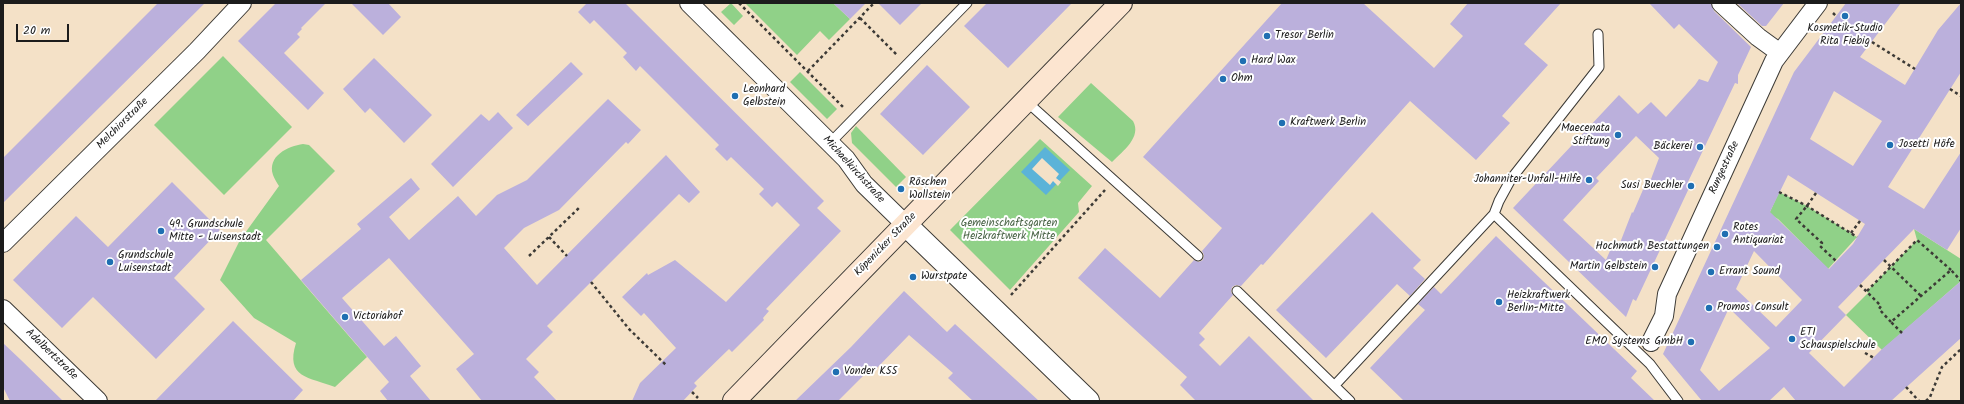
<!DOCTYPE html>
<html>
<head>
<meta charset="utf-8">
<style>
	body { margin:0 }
	#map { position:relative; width:1964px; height:404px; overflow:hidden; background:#f4e1c7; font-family:Kalam,sans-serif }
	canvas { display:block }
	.frame { position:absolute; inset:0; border:4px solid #1c1c1c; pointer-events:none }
	.scale { position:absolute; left:16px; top:24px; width:53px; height:18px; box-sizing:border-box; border:2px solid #1c1c1c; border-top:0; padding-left:5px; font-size:12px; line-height:14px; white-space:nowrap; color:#1c1c1c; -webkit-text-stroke:3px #fff; paint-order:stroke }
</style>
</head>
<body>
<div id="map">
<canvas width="1964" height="404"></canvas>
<div class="frame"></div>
<div class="scale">20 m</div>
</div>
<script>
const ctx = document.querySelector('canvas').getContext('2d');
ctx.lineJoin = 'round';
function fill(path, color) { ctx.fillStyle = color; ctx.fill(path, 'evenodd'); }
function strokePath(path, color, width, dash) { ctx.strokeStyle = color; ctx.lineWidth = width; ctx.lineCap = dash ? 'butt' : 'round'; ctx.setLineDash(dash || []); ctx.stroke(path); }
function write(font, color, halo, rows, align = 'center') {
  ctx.font = font + ' Kalam,sans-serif'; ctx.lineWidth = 4; ctx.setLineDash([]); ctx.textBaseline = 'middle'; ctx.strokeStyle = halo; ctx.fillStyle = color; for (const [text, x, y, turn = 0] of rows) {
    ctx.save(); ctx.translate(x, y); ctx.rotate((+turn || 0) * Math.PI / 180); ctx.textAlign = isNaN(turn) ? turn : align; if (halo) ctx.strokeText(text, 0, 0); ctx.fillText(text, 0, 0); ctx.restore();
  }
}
const green = new Path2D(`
	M731,3l12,13 -9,9 -13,-13z
	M745,3h88l17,16 -21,21 -9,-9 -23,24z
	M223,56l69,71 -68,68 -70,-70z
	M800,72l37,37 -10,10 -37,-37z
	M1091,83l42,38c9,16 -10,30 -21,41l-54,-45z
	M856,126l50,51 -10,10 -44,-44 -1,-10z
	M1040,139l52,47 -14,17 1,9 -69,78 -60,-60z
	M303,144l6,1 26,26 -69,69 101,117 -32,30c-26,-10 -50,-9 -39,-44l-42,-25 -34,-38 20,-40 39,-54c-2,-3 -5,-8 -6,-11 -6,-19 15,-29 30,-31z
	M1779,192l28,14 50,31 -29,32 -50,-50 -9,-5z
	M1914,229l47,30v22l-79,69 -36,-35 22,-22 -1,-2 50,-51z`);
const water = new Path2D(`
	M1045,147l25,23 -24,25 -25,-23z`);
const pier = new Path2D(`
	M1042,158l17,16 -3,4 5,4 -3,4 -5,-5 -3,4 -18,-16z`);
const building = new Path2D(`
	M158,3h47l-202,200v-45z
	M276,3h50l-25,25 1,1 -5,5 3,3 -16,16 40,40 -16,17 -70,-69z
	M351,3h37l13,14 -18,18z
	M587,3h38l199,198 -7,7 24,23 -75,78 3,2 -6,7 1,2 -32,32 -3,-3 -35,34 3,3 -14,15h-51l8,-18 36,-35 -32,-35 -3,3 -19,-19 25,-24 1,2 27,-15 51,42 74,-77 -23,-23 -5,5 -13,-13 5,-5 -33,-32 -4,4 -12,-12 4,-4 -79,-79 -4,5 -13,-14 4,-4 -33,-33 -4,4 -12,-12z
	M833,3h33l-16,16z
	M878,3h44l-22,22z
	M987,3h85l-64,65 -44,-42z
	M1282,3h81l71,65 29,-32 -13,-12 18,-21h93l-37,41 24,21 -46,51 8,7 -34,37 -66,-59 -147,164 -2,-1 -20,22 -5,-1 -4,2 -1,5 2,3 -34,38 6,6 -6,6 21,21 29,-30 65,65h-118l-16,-16 7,-8 -109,-99 27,-30 55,50 34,-38 5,2 4,-2 1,-5 -2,-4 20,-23 -79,-71z
	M1649,3h62l3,8 37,36 -13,28v9l-3,-1 -48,101 3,2 -54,115 -3,-2 -7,18 -113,-109 106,-113 19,19 13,-12 15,15 29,-32 4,-6 9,3 10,-20 -39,-38 -5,5zM1636,136l23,22 -8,21 -3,-1 -15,35 -1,-1 -14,36 -6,-2 -6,14 -43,-40 36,-39 -3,-3z
	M1737,3h47l-18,23h-4z
	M1846,3h55l-41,54 45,28 33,-55 23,-27v69l-73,115 36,22 37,-57v76l-14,22 -33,-21 -76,78 8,8 -37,38 35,34 37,-37 80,-69v57l-70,63h-95l-12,-14 -15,14h-67l-39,-47 131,-282zM1834,91l48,30 -29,45 -43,-27zM1788,175l77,49 -12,20 -24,25 -59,-57zM1754,251l48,49 -26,27 -40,-38zM1729,308l41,40 -51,43 -19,-21z
	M374,58l58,57 -28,28 -34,-35 -5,5 -22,-24z
	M571,62l12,12 -55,52 -12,-11z
	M927,65l43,42 -47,48 -43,-41z
	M608,99l33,31 -13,14 -2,-2 -67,68 -35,18 -20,20 33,37 129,-130 34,37 -11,11 -10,-9 -132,132 6,6 -27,27 13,13 -5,5 23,24h-75l-26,-32 18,-15 -85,-96 -47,40 42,48 12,-10 25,30 -11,10 21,25h-43l-8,-10 9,-9 -88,-102 60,-51 -4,-5 54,-46 9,11 -31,28 20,23 49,-44 18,20 21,-21 30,-15z
	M498,112l15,16 -60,59 -22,-23 50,-50 8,7z
	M172,182l48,48 -46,48 31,31 -49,50 -63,-62 -31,31 -49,-48 63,-64 32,31z
	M1372,212l49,48 -8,8 12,11 -15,17 -13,-12 -71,74 -50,-48z
	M1496,236l141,135 -6,7 24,23h-251l-34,-33 55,-58 -7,-6 16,-17 7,7z
	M904,291l43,41 8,-8 84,77h-66l-25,-23 5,-5 -44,-38 -34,35 -3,-3 -34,34h-43l56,-54z
	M233,321l70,69 -10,11h-138z
	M3,343l18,17 42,41h-53l-7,-14z`);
const path = new Path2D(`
	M739,3l106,106
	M1833,13l3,3
	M860,18l38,38
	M1872,42l43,27
	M808,71l66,-68
	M1950,89l11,7
	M1779,192l28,14 50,31
	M1816,193l-9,13 -11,13 26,24 -2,3 16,15
	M1851,233l9,-12
	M549,237l18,19
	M529,256l51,-49
	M1884,260l37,36
	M591,282l38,47 37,36
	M1860,285l21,21 -2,3 12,13
	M1867,291l50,-51 34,30
	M1011,295l94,-105
	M1902,333l-11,-11 60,-52 10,11
	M1865,353l9,5
	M1906,387l13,14
	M692,392l6,6
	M1926,401l4,-4 12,-30 19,-18`);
const service = new Path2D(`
	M1026,101l172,155
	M830,143l137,-140
	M1494,214l156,150 28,37
	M1237,291l113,110
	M1335,385l159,-171 5,-13 12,-22 88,-112 -1,-33`);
const minor = new Path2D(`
	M689,3l157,156 18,25 42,41
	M1721,3l37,34 22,16
	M3,243l194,-192 45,-48
	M3,309l95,92
	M1651,342l13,-26 3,-22 107,-233 44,-58`);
const tertiary = new Path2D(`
	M906,225l182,176`);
const secondary = new Path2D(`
	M734,401l387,-398`);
const markers = [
	[1845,16,4,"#1f6fb2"],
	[1267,36,4,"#1f6fb2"],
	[1243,61,4,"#1f6fb2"],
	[1223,79,4,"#1f6fb2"],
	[735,96,4,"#1f6fb2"],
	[1282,123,4,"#1f6fb2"],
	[1618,135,4,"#1f6fb2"],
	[1890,145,4,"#1f6fb2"],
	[1700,147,4,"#1f6fb2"],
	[1589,180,4,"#1f6fb2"],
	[1691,186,4,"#1f6fb2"],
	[901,189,4,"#1f6fb2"],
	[161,231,4,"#1f6fb2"],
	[1725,234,4,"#1f6fb2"],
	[1717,247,4,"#1f6fb2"],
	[110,262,4,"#1f6fb2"],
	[1655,267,4,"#1f6fb2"],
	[1711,272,4,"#1f6fb2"],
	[913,277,4,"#1f6fb2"],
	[1499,302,4,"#1f6fb2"],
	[1709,308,4,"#1f6fb2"],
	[345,317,4,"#1f6fb2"],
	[1792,339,4,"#1f6fb2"],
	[1691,342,4,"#1f6fb2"],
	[836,372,4,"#1f6fb2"]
];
const poiNames = [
	["Kosmetik-Studio",1845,29,"center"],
	["Rita Fiebig",1845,42,"center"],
	["Tresor Berlin",1275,36],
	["Hard Wax",1251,61],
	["Ohm",1231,79],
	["Leonhard",743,90],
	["Gelbstein",743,103],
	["Kraftwerk Berlin",1290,123],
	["Maecenata",1610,129,"right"],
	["Stiftung",1610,142,"right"],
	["Josetti Höfe",1898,145],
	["Bäckerei",1692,147,"right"],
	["Johanniter-Unfall-Hilfe",1581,180,"right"],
	["Röschen",909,183],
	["Wollstein",909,196],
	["Susi Buechler",1683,186,"right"],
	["49. Grundschule",169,225],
	["Mitte - Luisenstadt",169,238],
	["Rotes",1733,228],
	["Antiquariat",1733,241],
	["Hochmuth Bestattungen",1709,247,"right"],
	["Grundschule",118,256],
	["Luisenstadt",118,269],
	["Martin Gelbstein",1647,267,"right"],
	["Errant Sound",1719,272],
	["Wurstpate",921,277],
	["Heizkraftwerk",1507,296],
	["Berlin-Mitte",1507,309],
	["Promos Consult",1717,308],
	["Victoriahof",353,317],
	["ETI",1800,333],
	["Schauspielschule",1800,346],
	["EMO Systems GmbH",1683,342,"right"],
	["Vonder K55",844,372]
];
const streetNames = [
	["Melchiorstraße",123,124,-45],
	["Rungestraße",1725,168,-65],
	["Michaelkirchstraße",853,170,48],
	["Köpenicker Straße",886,245,-46],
	["Adalbertstraße",51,355,44]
];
const parkNames = [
	["Gemeinschaftsgarten",1009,224],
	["Heizkraftwerk Mitte",1009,237]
];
fill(green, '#90d188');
fill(water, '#5bb3d8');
fill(pier, '#f4e1c7');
fill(building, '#bbb0dc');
strokePath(service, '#3c3a36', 11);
strokePath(minor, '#3c3a36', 20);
strokePath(tertiary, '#3c3a36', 24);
strokePath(secondary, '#3c3a36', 24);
strokePath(path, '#3c3a36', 2.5, [3, 3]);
strokePath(service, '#fff', 9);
strokePath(minor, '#fff', 18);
strokePath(tertiary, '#fff', 22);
strokePath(secondary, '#fce5d0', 22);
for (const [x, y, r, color] of markers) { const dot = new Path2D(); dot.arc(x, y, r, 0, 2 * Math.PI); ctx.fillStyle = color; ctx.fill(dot); strokePath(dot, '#fff', 1.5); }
write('11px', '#1c1c1c', '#fff', poiNames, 'left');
write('11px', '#1c1c1c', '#fff', streetNames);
write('11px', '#4a6447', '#fff', parkNames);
</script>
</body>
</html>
